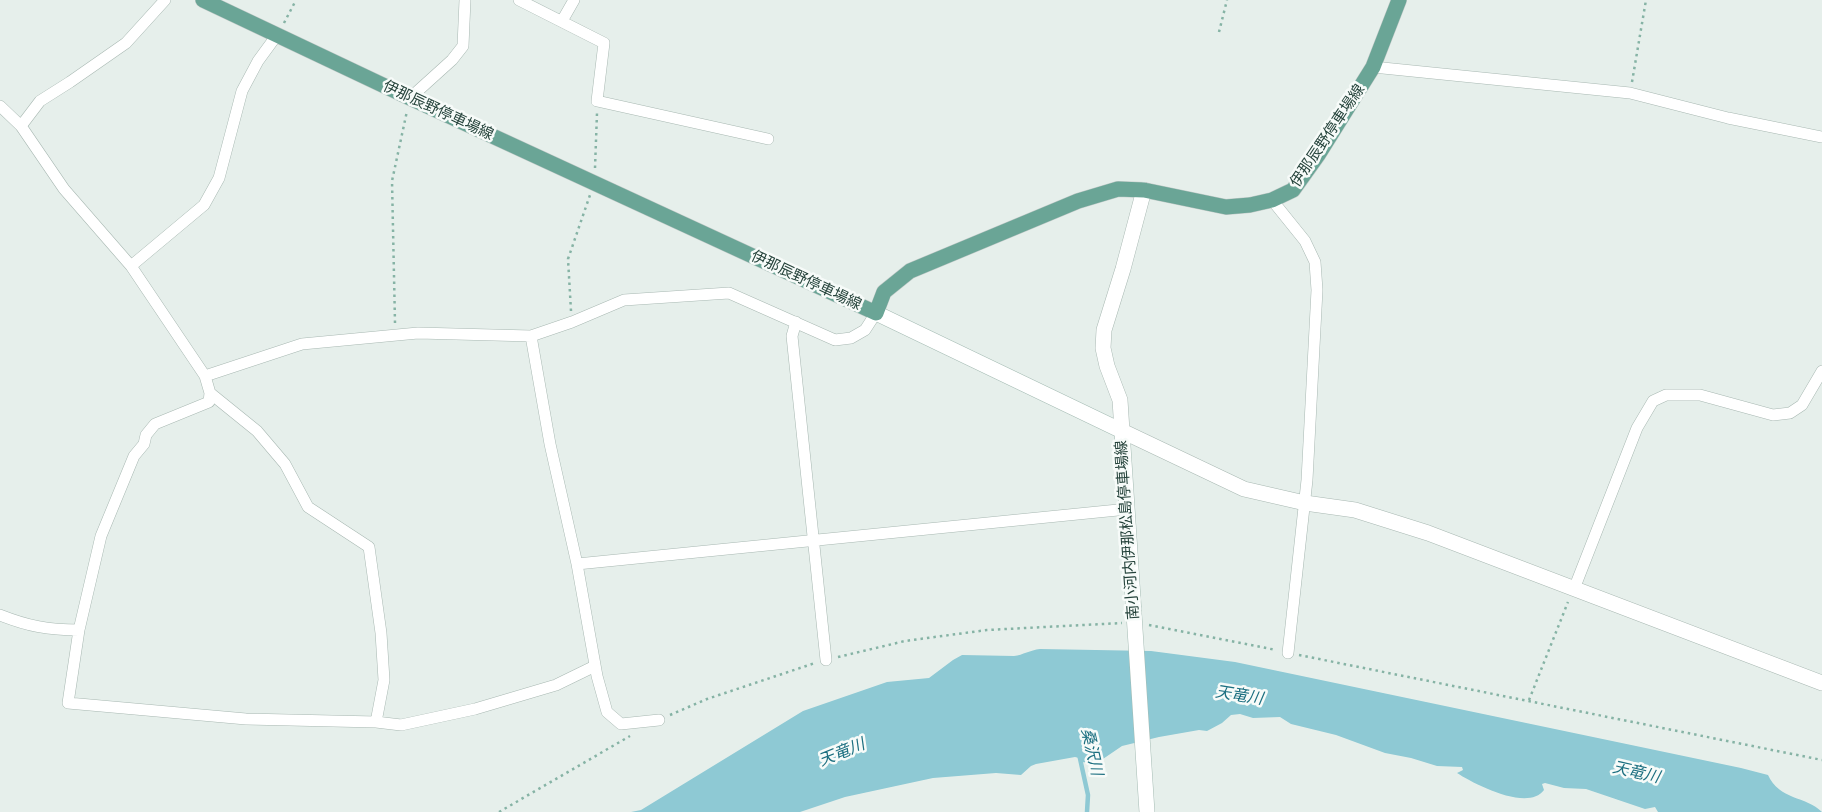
<!DOCTYPE html>
<html>
<head>
<meta charset="utf-8">
<style>
	body { margin:0 }
	canvas { display:block; background:#e6efeb }
</style>
</head>
<body>
<canvas width="1822" height="812"></canvas>
<script>
const ctx = document.querySelector('canvas').getContext('2d');
ctx.lineJoin = 'round';
function fill(path, color) { ctx.fillStyle = color; ctx.fill(path, 'evenodd'); }
function strokePath(path, color, width, dash) { ctx.strokeStyle = color; ctx.lineWidth = width; ctx.lineCap = dash ? 'butt' : 'round'; ctx.setLineDash(dash || []); ctx.stroke(path); }
function write(font, color, halo, rows, align = 'center') {
  ctx.font = font + ' Signika,"Noto Sans JP",sans-serif'; ctx.lineWidth = 5; ctx.setLineDash([]); ctx.textBaseline = 'middle'; ctx.strokeStyle = halo; ctx.fillStyle = color; for (const [text, x, y, turn = 0] of rows) {
    ctx.save(); ctx.translate(x, y); ctx.rotate((+turn || 0) * Math.PI / 180); ctx.textAlign = isNaN(turn) ? turn : align; if (halo) ctx.strokeText(text, 0, 0); ctx.fillText(text, 0, 0); ctx.restore();
  }
}
const water = new Path2D(`
	M1040,649l111,2 84,11 506,106 27,7c11,25 38,21 54,37h-164l-3,-5 -10,2 -59,-20 -22,-1 -19,-5 -3,1 2,6c-16,22 -70,-6 -87,-17l6,-3 -1,-3 -25,-1 -26,-8 -26,-5 -49,-18 -45,-11 -11,-7 -27,1 -13,-4 -9,1 -9,8 -15,8 -8,-1 -40,7 -37,9 -22,15 -6,2 -13,-1 -2,-4 -4,-1 -39,7 -5,2 -10,9 -25,-2 -63,5 -88,19 -45,15h-169l10,-2 162,-99 84,-29 42,-4 24,-18 9,-5 52,1c9,-1 16,-6 26,-7z`);
const stream = new Path2D(`
	M1079,754l9,41 -1,17`);
const path = new Path2D(`
	M284,23l12,-23
	M1219,32l8,-32
	M1632,82l14,-82
	M595,168l2,-55
	M571,311l-3,-52 22,-64
	M395,323l-3,-142 15,-70
	M1149,625l127,25
	M1299,655l523,105
	M838,657l67,-16 82,-11 135,-7
	M1529,700l39,-98
	M670,715l37,-16 108,-36
	M499,812l131,-76`);
const minor = new Path2D(`
	M519,0l85,43 -7,58 171,38
	M562,21l12,-21
	M1373,67l257,26 98,25 94,19
	M410,98l42,-38 11,-14 2,-46
	M0,106l21,20 43,63 67,77 74,110 5,17 -1,9 -54,22 -9,11 -2,9 -10,12 -33,80 -22,94 -11,73 178,16 130,3 25,3 74,-16 81,-24 39,-19
	M21,126l19,-25 30,-19 56,-39 39,-43
	M1272,200l33,41 10,21 2,28 -10,190 -19,173
	M131,266l73,-61 15,-27 23,-87 16,-30 19,-26
	M796,322l-4,14 34,324
	M531,336l19,108 27,120 20,112 10,36 14,12 38,-4
	M205,376l97,-32 116,-11 113,3 41,-14 52,-22 105,-7 106,47 16,-2 14,-8 11,-17
	M210,393l47,38 28,33 23,43 61,40 12,86 3,47 -8,42
	M577,564l551,-55
	M1574,589l63,-161 16,-27 13,-6h34l73,20 17,-2 12,-8 20,-34
	M0,615c28,11 48,15 79,15`);
const tertiary = new Path2D(`
	M1144,190l-21,79 -19,61 -1,18 4,18 13,34 2,31 122,58 61,14 50,7 73,23 394,150`);
const secondary = new Path2D(`
	M876,313l246,118 25,381`);
const primary = new Path2D(`
	M203,0l207,98 466,215 8,-21 26,-21 168,-70 40,-12 26,1 82,17 24,-2 22,-5 21,-10 25,-35 55,-88 26,-67`);
const streetNames = [
	["伊那辰野停車場線",438,111,25],
	["伊那辰野停車場線",1328,136,-56],
	["伊那辰野停車場線",806,281,25],
	["南小河内伊那松島停車場線",1128,530,-94]
];
const waterNames = [
	["天竜川",1239,696,9],
	["桑沢川",1091,752,77],
	["天竜川",842,753,-22],
	["天竜川",1636,773,13]
];
fill(water, '#8ec9d4');
strokePath(stream, '#8ec9d4', 4.5);
strokePath(minor, '#a8b8b2', 12);
strokePath(tertiary, '#a8b8b2', 16);
strokePath(secondary, '#a4bbb3', 16);
strokePath(primary, '#c2cac8', 16);
strokePath(path, '#86b3a5', 2.5, [2.5, 4]);
strokePath(minor, '#fff', 11);
strokePath(tertiary, '#fff', 15);
strokePath(secondary, '#fff', 15);
strokePath(primary, '#6aa596', 15);
write('15px', '#24423a', '#f7fbf9', streetNames);
write('italic 16px', '#1c6f80', '#f7fbf9', waterNames);
</script>
</body>
</html>
